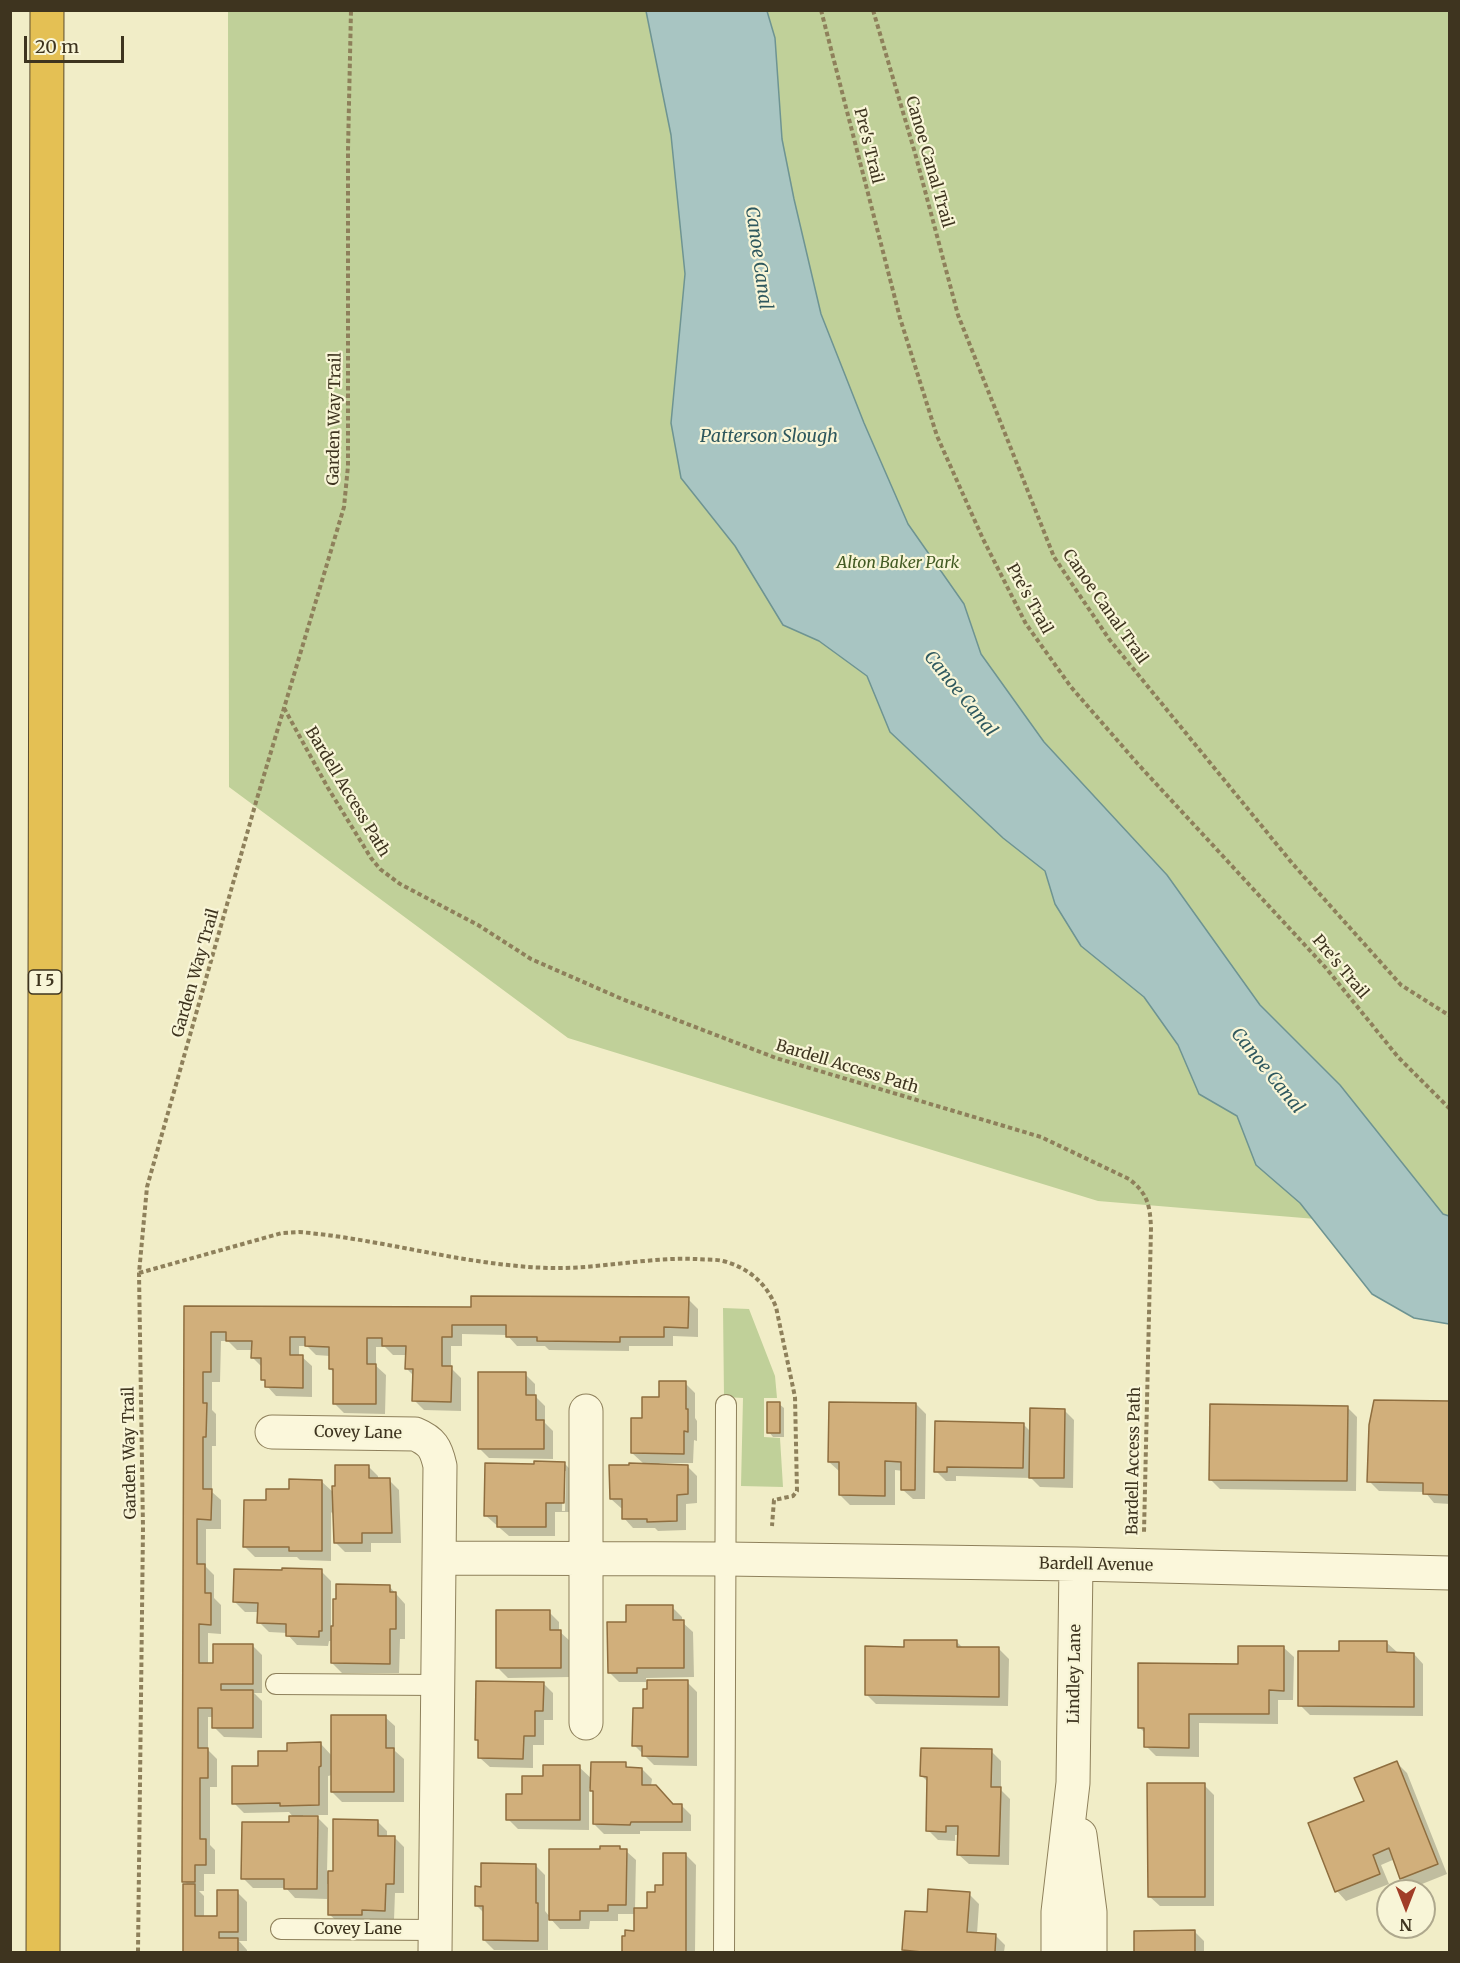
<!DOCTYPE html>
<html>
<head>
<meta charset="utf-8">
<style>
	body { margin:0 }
	#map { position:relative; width:1460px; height:1963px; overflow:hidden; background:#f1edc7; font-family:Merriweather,serif }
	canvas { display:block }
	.frame { position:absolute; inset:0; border:12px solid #3e341f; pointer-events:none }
	.north { position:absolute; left:1376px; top:1879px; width:60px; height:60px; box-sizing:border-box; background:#f8f5d7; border:2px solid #aea88d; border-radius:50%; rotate:180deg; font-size:16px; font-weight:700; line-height:24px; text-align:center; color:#3e341f }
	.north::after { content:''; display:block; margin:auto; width:21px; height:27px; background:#a13d27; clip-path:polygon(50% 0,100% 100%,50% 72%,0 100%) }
	.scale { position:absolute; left:24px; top:36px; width:100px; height:27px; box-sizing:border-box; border:3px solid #3e341f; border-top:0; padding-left:8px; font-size:18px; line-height:21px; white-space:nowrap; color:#3e341f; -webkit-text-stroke:4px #f8f5d7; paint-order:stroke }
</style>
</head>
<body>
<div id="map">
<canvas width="1460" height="1963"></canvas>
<div class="frame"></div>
<div class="north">N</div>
<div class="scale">20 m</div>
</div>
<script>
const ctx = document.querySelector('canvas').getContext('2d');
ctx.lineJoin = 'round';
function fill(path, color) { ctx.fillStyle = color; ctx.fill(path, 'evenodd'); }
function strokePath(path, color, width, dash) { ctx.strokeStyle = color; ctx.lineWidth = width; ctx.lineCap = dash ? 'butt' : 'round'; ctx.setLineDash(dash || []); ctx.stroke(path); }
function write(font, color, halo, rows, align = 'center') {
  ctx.font = font + ' Merriweather,serif'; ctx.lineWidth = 4.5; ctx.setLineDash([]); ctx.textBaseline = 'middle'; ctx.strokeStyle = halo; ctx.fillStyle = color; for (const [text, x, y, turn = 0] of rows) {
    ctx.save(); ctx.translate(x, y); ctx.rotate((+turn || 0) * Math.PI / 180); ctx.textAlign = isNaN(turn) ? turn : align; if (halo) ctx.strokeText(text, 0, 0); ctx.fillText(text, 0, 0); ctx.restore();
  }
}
const green = new Path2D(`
	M228,11h1221v1219l-351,-29 -530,-163 -339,-251z
	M723,1308l26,1 26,67 2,22h-13v39l16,1 3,49 -42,-1 2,-88 -19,-1z`);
const water = new Path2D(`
	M646,11h121l8,27 7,101 12,60 27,115 43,109 44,101 56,80 17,50 63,88 123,133 93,130 80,80 103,129 6,2v108l-35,-6 -42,-24 -72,-91 -44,-38 -19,-49 -38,-22 -21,-49 -34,-48 -63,-51 -26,-42 -10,-33 -42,-33 -113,-106 -23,-56 -48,-35 -36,-16 -48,-79 -54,-68 -10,-55 14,-149 -14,-139z`);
const shadow = new Path2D(`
	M688,1299l10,10v28l-25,-1v10h-44v5l-80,-1 -4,-4h-28l-10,-11 -45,-1v12h-11v22l10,10v33l-37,-1 -10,-10v-24l-7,-7v-14h-14l-8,-8h-9v19l10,9 -1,39 -41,-1 -10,-10v-31l-4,-3v-13l-14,-1 -9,-9h-8v10l3,1 10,9v31l-36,-1 -9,-10v-3l-4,-4v-11l-10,-10v-8h-16l-9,-9h-7l-1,41h-8v28l4,4v32h-4v46l9,8v29h-15v38l8,8v23l7,7v29l-13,-1v31h7l37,-19 10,10v38h-8l8,8v37l-38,-1 -10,-10v-10h-6v33l9,9v28h-7v58l5,5v24h-11v17h-5l5,5v22h15l18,-26 10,10v39h-8l8,9v2h-62v-66h4l-5,-5 2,-574 287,1z
	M525,1374l10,10v12l10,10v17l8,8v28l-64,-1 -10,-10z
	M685,1383l10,10v25l2,3v20l-3,-1 -1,23h-34l4,3h24l10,10v27l-11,1v26l-28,1 -3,-3h-22l-9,-10v-10h-3l-10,-9 33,-35 -12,-11 11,-33 17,-21z
	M1450,1403v101l-16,-1 -9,-11 -46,-1 -10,-10z
	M779,1404l5,4v29h-11l-4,-5z
	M916,1404l10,10 -1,85h-12l-10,-9v-19l-8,-1v35h-45l-10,-10 -1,-24 -10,-9z
	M1347,1407l10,10 -1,74 -136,-2 -10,-10z
	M1064,1410l10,10 -1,68 -33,-1 -9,-9 -75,-2v5h-10l-10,-10 87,-47 8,8z
	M564,1463l10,10 -1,39h-18v24h-46l-24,-21zM563,1471h3l-1,40h-3z
	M368,1466l10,10v4h11l10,10 2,53h-30v9h-26l-10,-10 1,-25 -5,-5v49l-31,-1 -3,-3h-42l-10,-10 22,-45 23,-11 31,-10 13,12z
	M321,1571l10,10v46h4l54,-41 16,18v35h-5l-1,34h-57l-10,-10v-22h-3l-1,5 -31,-1 -9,-10v-2l-19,-1 -10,-10v-10h-14l-10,-10z
	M672,1607l10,10v5l11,10 1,45 -48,1v4h41l10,10v74l-43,-1 -20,-20 11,-35 4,-28h-30l-10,-10 19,-49z
	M549,1612l10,10v9l11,10v36l-62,1 -10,-10z
	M957,1642l6,6 36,1 10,10 -1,47 -132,-2 -10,-10 40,-46z
	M1387,1643l10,9 17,2 9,10v52l-113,-1 -10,-10z
	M1284,1648l10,9 -1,43h-15v24l-79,-1v34l-43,-1 -10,-10v-12l-7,-7 101,-61z
	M543,1683l10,10v27h-9v25h-11v23l-43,-1 -10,-9v-16l-3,-2z
	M385,1717l10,9v25l9,8v43h-62l-10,-10v-17l-4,1v39h-25v3h15l10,10 -1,44h7l43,-51 10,10v6h7l10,10v46h-9l-1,27 -23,-1v5h-31l-10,-9v-31h-3v15l-32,-1 -9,-10h-33l-10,-10 51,-60 -5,-6 -45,1 -10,-10 25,-35 29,-16 33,-8 11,12z
	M991,1751l10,10v29l9,9 -1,66 -40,-1 -10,-9v-20h-4v6l-17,-1 -10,-10v-48l-6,-6z
	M1397,1763l10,10 40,101 -35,14 -10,-10 -7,-19 -14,6 8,19 -43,17 -9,-10 29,-89z
	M625,1764l5,5h12l10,10 -1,7 22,19h8l10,10v16h-51v3h-36l-10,-10 1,-31 -6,-5v42l-71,-1 -10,-10 16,-23 21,-19 34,-10 13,12z
	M1204,1785l10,10v111h-54l-10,-9z
	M620,1848l6,3 10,9 -1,49h13l8,-15 8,-7 22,-32 10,10 -1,87h-71v-14l12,-6v-18h-18v7h-28l-1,8h-29l-12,-13v34h-54l-10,-10 1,-26 -9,-9 6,-17 53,-23 10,10v36l5,6 51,-66z
	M969,1894l10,10 -2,30 18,1 10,10 -1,7h-98l-2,-2 24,-36z
	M1194,1931l10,10v11h-68l-1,-20z`);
const building = new Path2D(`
	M471,1296l218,1 -1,31 -24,-1v10h-44v5l-83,-1v-4h-31v-12h-54v12h-10v29h10l-1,36 -39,-1 1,-32h-8l1,-23h-24v-8h-15v26h9v40h-43v-35h-4v-22l-24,-1v-9h-15v18h13v33l-38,-1v-7h-4v-22h-10l1,-17h-26v-9h-15v40h-8v31h4l-1,34h-3v52h9l-1,31 -14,-1v45h8v29h6v32l-12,-1v39h14v-19h40v40h-32v6h32v38h-41v-20h-14v40h10v30h-8v61h6v26h-11v17h-13l2,-576 287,1z
	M478,1372h48v23h10v25h8v29h-66z
	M659,1381h27v28h2v23l-4,-1v23l-53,-1v-35h11v-21h17z
	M1374,1400l76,1v94l-27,-1v-11l-56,-1 2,-57z
	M767,1402h13v31h-13z
	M829,1402l87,1 -1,87h-14v-28l-16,-1v35l-46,-1v-33h-11z
	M1210,1404l138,2 -1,75 -138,-1z
	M1030,1408l35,1 -1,69h-35z
	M935,1421l89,2 -1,45 -76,-1v5h-13z
	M534,1461l31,1 -1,41h-18v24h-49v-11h-13l1,-53 49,1z
	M629,1463l59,2v29l-11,1v26l-30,1v-3h-25v-20h-12l-1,-34h20z
	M335,1465h34v13h21l2,55h-30v10h-28l-2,-57h3z
	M289,1479l33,1v71h-33v-4h-46l1,-47h22v-11h23z
	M282,1568l40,1v62h-3v6l-33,-1v-12l-29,-1 1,-20 -25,-1 1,-33 48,1z
	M336,1584l54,1v7h6v37h-6v35l-59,-1v-37h2v-27h3z
	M626,1605h47v15h11v48h-47v5h-29l-1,-51h19z
	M496,1610h54v20h11v38h-65z
	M904,1640h53v7h42v50l-134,-2v-49l39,1z
	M1339,1641h48v11l27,1v54l-116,-1v-55h41z
	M1238,1646h46v45l-15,-1v24h-80v34l-45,-1v-19h-6v-65l100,1z
	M647,1680h41v77l-46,-1v-10h-10l1,-38h10v-19h4z
	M476,1681l68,1 -1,29h-8v25h-11l-1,23 -45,-1v-18h-3z
	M331,1715h55v33h8v44h-63z
	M321,1742v24l-2,1v38l-39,1v-3l-48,1v-38h26v-15h29v-8z
	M921,1748l71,1 -1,38h10l-2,69 -42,-1 1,-29h-12v6l-20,-1 1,-54 -7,-1z
	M1397,1761l41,103 -38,15 -11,-31 -16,7 7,19 -45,18 -27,-69 56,-22 -10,-23z
	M591,1762h35v5l16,1v17h14l17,19h9v18h-51l-1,3 -37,-1v-33h-3z
	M543,1765h37v55h-74v-26h16v-18h21z
	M1147,1783h58v114h-57z
	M289,1816h29l-1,73h-33v-10h-43l1,-57h47z
	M333,1819l45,1v16h17l-1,48h-8l-1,27 -23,-1v5h-34v-44h5z
	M600,1846h20v3h7l-1,56h-18v6h-28v9h-31v-71h51z
	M663,1853h23v99h-64v-16h3v-6l9,1v-23h13v-16h8v-7h8z
	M481,1863l55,1v39h2v38l-55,-1v-34h-8v-20l6,1z
	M183,1884h12v32h22v-26h21v42h-19v6h19v14h-55z
	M928,1889l42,3 -3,40 29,2 -1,18h-73l-20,-2 3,-39 22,1z
	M1195,1930v22h-61v-21z`);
const path = new Path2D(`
	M821,10l79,308 37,118 46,103 43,85 45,63 66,76 189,205 72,89 52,52
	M873,10l42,143 43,162 96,242 55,82 183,224 109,122 49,31
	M284,708l44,80 43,70 9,11 20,15 78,41 53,34 91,40 154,59 265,79 88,42c18,14 21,25 22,49l-7,304
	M139,1273l143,-40 17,-1c84,7 167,34 252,36 49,1 96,-11 145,-9 9,1 19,0 27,2 26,7 43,22 53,46l19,90 2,94 -4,5 -19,4 -2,26
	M138,1952l5,-424 -4,-255 8,-86 109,-385 88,-295 4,-41v-316l3,-140`);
const lane = new Path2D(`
	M276,1684l162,1
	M281,1929l154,1
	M724,1952l2,-547`);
const street = new Path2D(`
	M272,1432l143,2c17,7 21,14 25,32l-5,486
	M440,1558l285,1 351,5 374,9
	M586,1723v-312
	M1080,1835l10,77v40
	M1058,1952v-40l15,-129 3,-219`);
const highway = new Path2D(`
	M43,1952l4,-1942`);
const shields = [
	[45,982,33]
];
const shieldNames = [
	["I 5",45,982]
];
const streetNames = [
	["Pre's Trail",868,146,76],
	["Canoe Canal Trail",929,162,74],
	["Garden Way Trail",335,419,-89],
	["Pre's Trail",1029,599,61],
	["Canoe Canal Trail",1105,607,55],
	["Bardell Access Path",347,792,59],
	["Pre's Trail",1340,967,50],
	["Garden Way Trail",196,973,-74],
	["Bardell Access Path",847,1067,17],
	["Covey Lane",358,1433,1],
	["Garden Way Trail",130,1453,-91],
	["Bardell Access Path",1134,1461,-89],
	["Bardell Avenue",1096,1565,1],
	["Lindley Lane",1075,1674,-89],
	["Covey Lane",358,1929]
];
const parkNames = [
	["Alton Baker Park",898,563]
];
const waterNames = [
	["Canoe Canal",758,258,82],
	["Patterson Slough",769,437],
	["Canoe Canal",960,694,51],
	["Canoe Canal",1267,1071,51]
];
fill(green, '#c0d099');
fill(water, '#a8c5c2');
strokePath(water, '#6e9492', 1.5);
fill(shadow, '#0003');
fill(building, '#d1af7b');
strokePath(building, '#8f6e3f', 1.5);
strokePath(lane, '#8e805b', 22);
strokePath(street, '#8e805b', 35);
strokePath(highway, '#5c4d2f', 35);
strokePath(path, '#8e805b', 4, [4.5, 3]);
strokePath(lane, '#fbf7db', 20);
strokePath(street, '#fbf7db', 33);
strokePath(highway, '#e4c054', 33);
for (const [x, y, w] of shields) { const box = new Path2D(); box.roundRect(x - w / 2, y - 12, w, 24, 4.5); ctx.fillStyle = '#f8f5d7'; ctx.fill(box); strokePath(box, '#3e341f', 1.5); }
write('bold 15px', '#3e341f', null, shieldNames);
write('16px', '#3e341f', '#f8f5d7', streetNames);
write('italic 16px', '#435b24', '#f8f5d7', parkNames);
write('italic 18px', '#2e585e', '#f8f5d7', waterNames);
</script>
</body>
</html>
